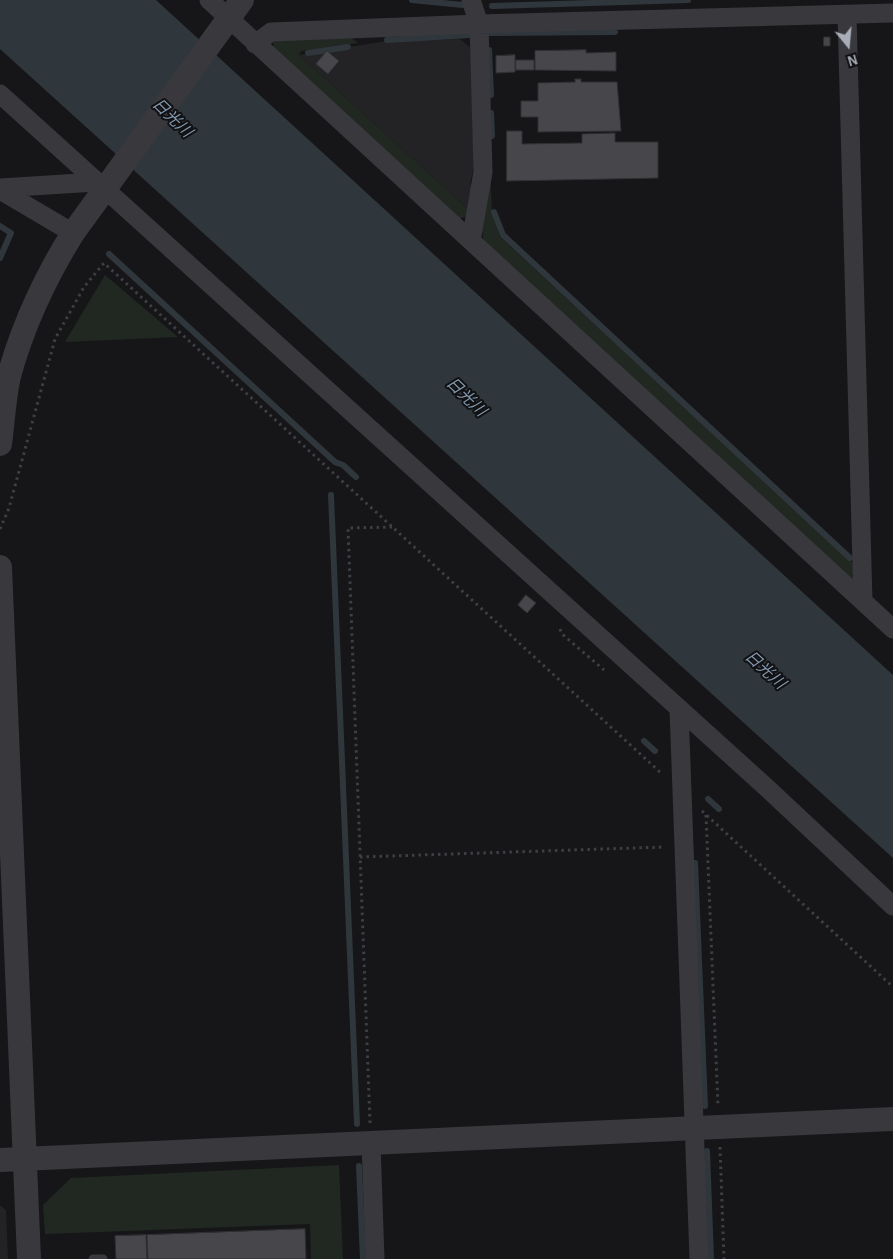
<!DOCTYPE html>
<html>
<head>
<meta charset="utf-8">
<style>
	body { margin:0 }
	#map { position:relative; width:893px; height:1259px; overflow:hidden; background:#161618; font-family:"Alegreya Sans",sans-serif }
	canvas { display:block }
	.north { position:absolute; left:823px; top:20px; width:50px; height:50px; -webkit-text-stroke:4px #111113; paint-order:stroke; rotate:163deg; font-size:14px; font-weight:700; line-height:20px; text-align:center; color:#a9adb7 }
	.north::after { content:''; display:block; margin:auto; width:18px; height:22px; background:#a9adb7; clip-path:polygon(50% 0,100% 100%,50% 72%,0 100%) }
</style>
</head>
<body>
<div id="map">
<canvas width="893" height="1259"></canvas>
<div class="north">N</div>
</div>
<script>
const ctx = document.querySelector('canvas').getContext('2d');
ctx.lineJoin = 'round';
function fill(path, color) { ctx.fillStyle = color; ctx.fill(path, 'evenodd'); }
function strokePath(path, color, width, dash) { ctx.strokeStyle = color; ctx.lineWidth = width; ctx.lineCap = dash ? 'butt' : 'round'; ctx.setLineDash(dash || []); ctx.stroke(path); }
function write(font, color, halo, rows, align = 'center') {
  ctx.font = font + ' "Alegreya Sans","Noto Sans JP",sans-serif'; ctx.lineWidth = 4; ctx.setLineDash([]); ctx.textBaseline = 'middle'; ctx.strokeStyle = halo; ctx.fillStyle = color; for (const [text, x, y, turn = 0] of rows) {
    ctx.save(); ctx.translate(x, y); ctx.rotate((+turn || 0) * Math.PI / 180); ctx.textAlign = isNaN(turn) ? turn : align; if (halo) ctx.strokeText(text, 0, 0); ctx.fillText(text, 0, 0); ctx.restore();
  }
}
const built = new Path2D(`
	M460,39l11,9 3,119 -4,17 3,4 -4,22 -170,-155 88,-14z
	M0,1205l6,5 2,49h-8z`);
const green = new Path2D(`
	M350,37l8,6 -57,8 -2,4 170,155 -1,6 -10,3 -183,-165 -2,-12 10,-4z
	M490,173l2,40 8,24 351,324 5,5 -2,17 -370,-339 -3,-22z
	M105,275l73,62 -113,5z
	M339,1165l4,94h-32l-1,-35 -265,10 -2,-29 28,-27z`);
const water = new Path2D(`
	M0,0h156l737,675v183l-893,-809z`);
const stream = new Path2D(`
	M412,0l51,5
	M492,6l196,-6
	M489,33l126,-1
	M387,40l82,-5
	M489,50l2,45
	M308,53l40,-6
	M491,113l1,23
	M494,212l9,23 347,323
	M0,226l11,7 -11,25
	M109,254l226,208 8,3 13,12
	M331,495l26,629
	M644,741l11,10
	M708,799l11,10
	M695,863l10,243
	M707,1151l4,108
	M359,1166l4,93`);
const building = new Path2D(`
	M824,37h6v9h-6z
	M586,50v3l30,-1v19l-81,-1v-19z
	M327,51l12,10 -11,13 -12,-10z
	M515,55v17l-19,1v-17z
	M516,60h18v10h-18z
	M575,79h6v3h36l4,49 -83,1v-15h-17v-16h17v-18l37,-1z
	M507,131h15v13l60,-1v-9l33,-1v9h43v36l-151,3z
	M526,595l10,8 -9,10 -9,-8z
	M305,1229l1,30h-158l-1,-24z
	M146,1235l1,24h-31l-1,-23z`);
const path = new Path2D(`
	M0,529l9,-21 46,-169 29,-52 20,-24 557,510
	M560,629l2,5 42,36
	M702,811l191,176
	M706,815l12,291
	M360,857l304,-10
	M370,1123l-22,-595 46,-1
	M720,1147l4,112`);
const service = new Path2D(`
	M93,1259h10`);
const minor = new Path2D(`
	M209,0l684,629
	M847,15l16,586
	M255,44l16,-12 208,-8 414,-11
	M0,94l767,694 126,118
	M0,188l96,-6
	M0,190l73,43
	M471,241l12,-69 -4,-148 -8,-24
	M679,709l20,550
	M371,1143l4,116`);
const tertiary = new Path2D(`
	M0,444c3,-22 4,-46 9,-68 14,-51 36,-98 64,-143l169,-233
	M0,567l29,692
	M0,1160l893,-41`);
const waterNames = [
	["日光川",172,118,44],
	["日光川",466,397,44],
	["日光川",765,670,42]
];
fill(built, '#232225');
fill(green, '#212822');
fill(water, '#2f373d');
strokePath(stream, '#2f373d', 6);
fill(building, '#46464b');
strokePath(building, '#313134', 1);
strokePath(path, '#3e3f44', 3, [2.5, 4]);
strokePath(service, '#38383d', 9);
strokePath(minor, '#38383d', 19);
strokePath(tertiary, '#38383d', 24);
write('italic 16px', '#8399af', '#111113', waterNames);
</script>
</body>
</html>
